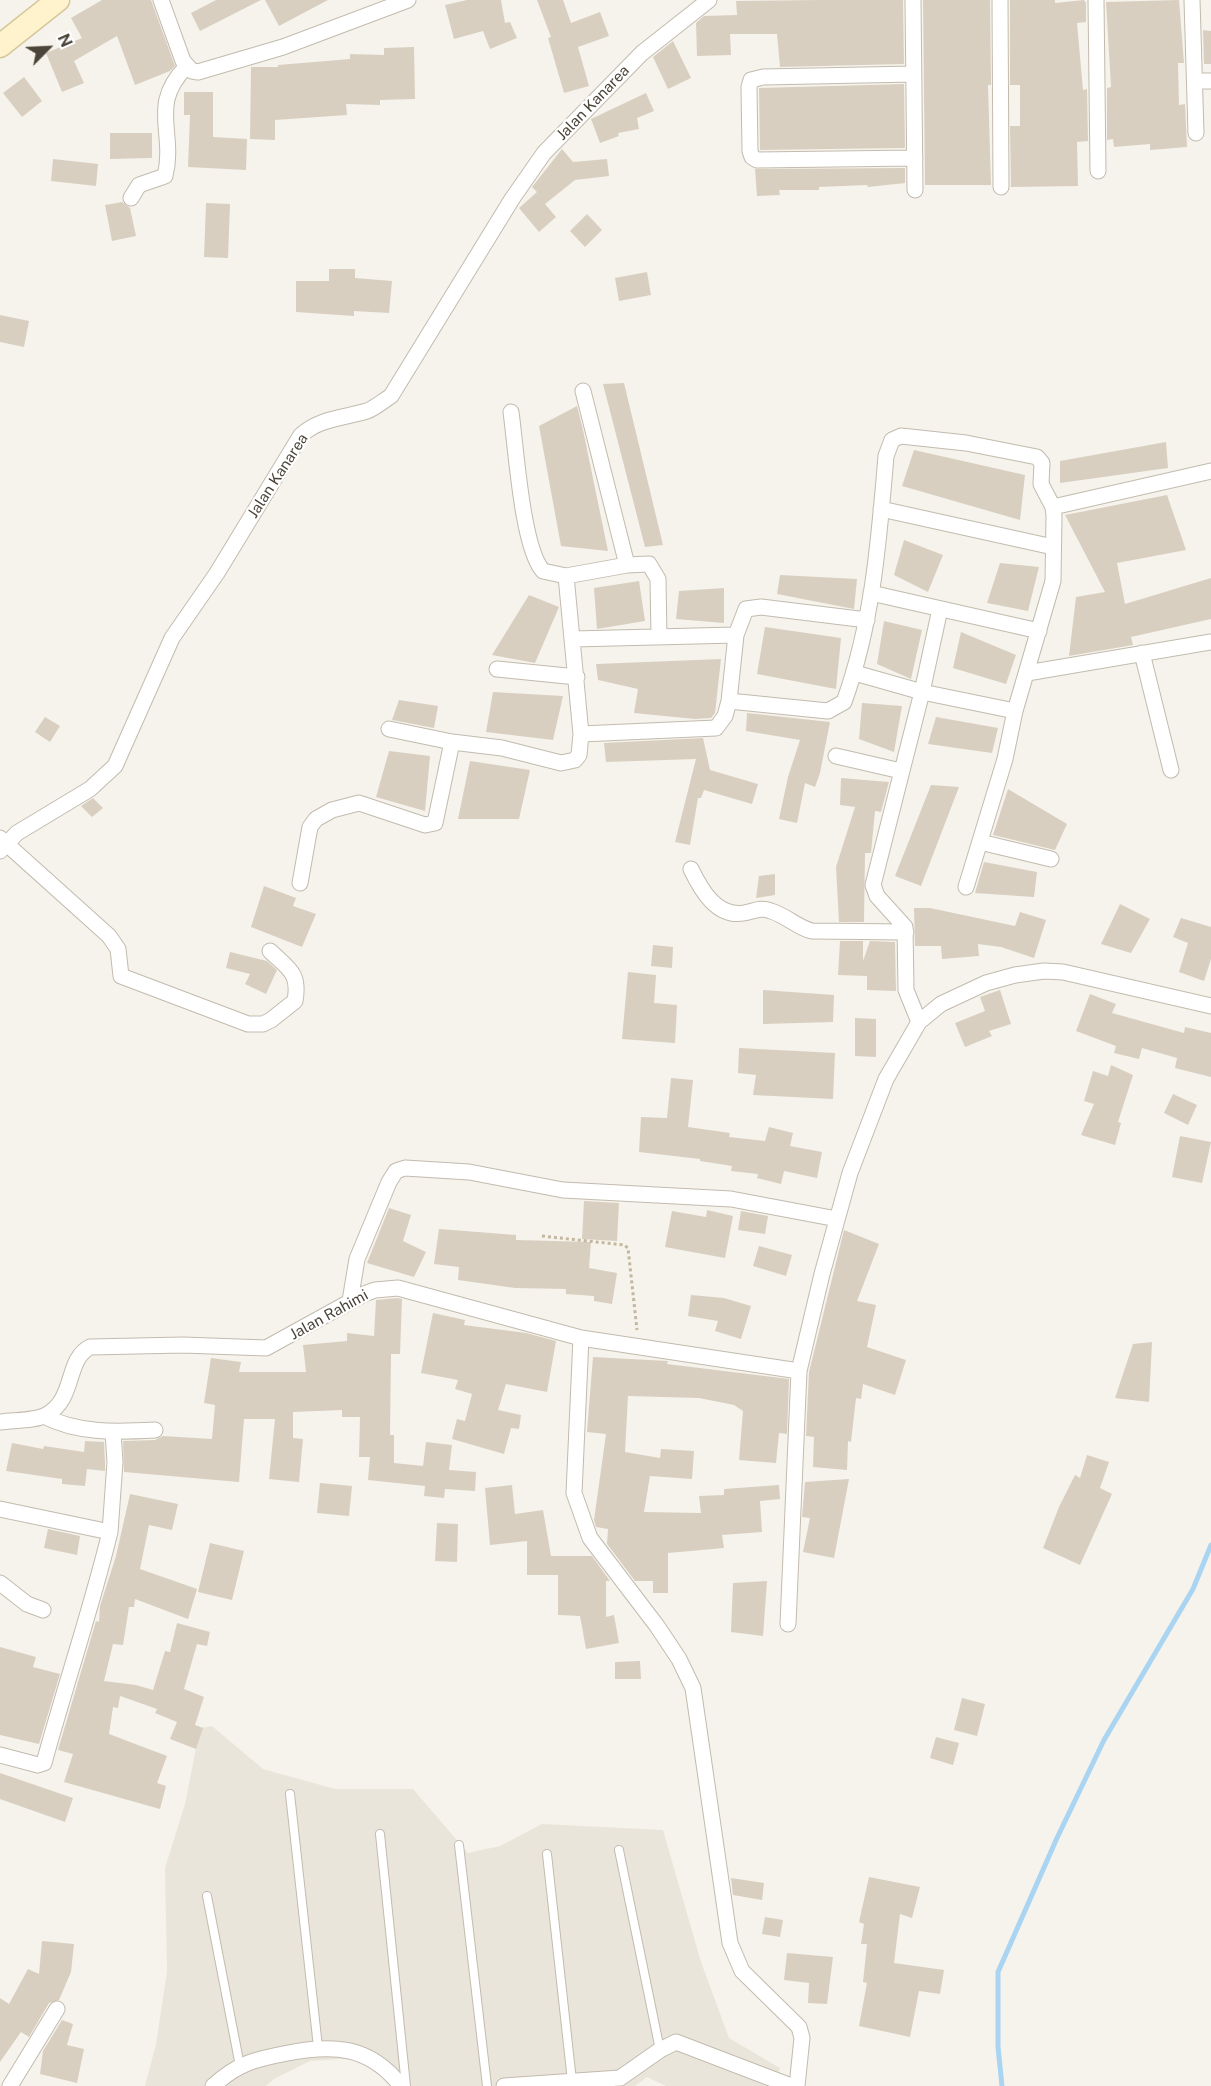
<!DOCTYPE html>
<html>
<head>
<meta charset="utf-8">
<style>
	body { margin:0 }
	#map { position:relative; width:1211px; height:2086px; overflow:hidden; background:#f6f3ec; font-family:"Public Sans",sans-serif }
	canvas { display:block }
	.north { position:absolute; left:18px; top:18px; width:60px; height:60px; -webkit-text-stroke:4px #fff; paint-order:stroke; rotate:66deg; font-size:16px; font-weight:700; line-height:24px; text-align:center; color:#4b4439 }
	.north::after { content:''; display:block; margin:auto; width:21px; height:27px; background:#4b4439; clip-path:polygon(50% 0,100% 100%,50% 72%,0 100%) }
</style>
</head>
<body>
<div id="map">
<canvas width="1211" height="2086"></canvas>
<div class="north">N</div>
</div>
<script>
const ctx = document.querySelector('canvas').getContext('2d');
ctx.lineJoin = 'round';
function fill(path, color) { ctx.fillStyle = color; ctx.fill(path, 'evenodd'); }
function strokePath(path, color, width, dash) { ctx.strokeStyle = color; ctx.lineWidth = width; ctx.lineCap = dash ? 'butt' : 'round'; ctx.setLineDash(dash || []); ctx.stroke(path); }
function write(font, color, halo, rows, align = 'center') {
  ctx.font = font + ' "Public Sans",sans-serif'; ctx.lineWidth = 4.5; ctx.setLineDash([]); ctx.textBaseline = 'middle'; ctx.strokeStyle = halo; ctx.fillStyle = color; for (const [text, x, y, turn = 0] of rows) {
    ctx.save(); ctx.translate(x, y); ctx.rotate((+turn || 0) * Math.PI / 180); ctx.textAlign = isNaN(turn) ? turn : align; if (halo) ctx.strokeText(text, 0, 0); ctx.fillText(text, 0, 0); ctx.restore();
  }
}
const residential = new Path2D(`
	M212,1726l51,43 72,20h78l55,64 32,-7 42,-22 121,6 38,132 28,76 51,30 -5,18h-109l-19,-9 -12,9h-243l-5,-6 -33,-22 -44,3 -36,18 -8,7h-121l11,-42 11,-72 -2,-104 20,-64 15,-76z`);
const stream = new Path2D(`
	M1002,2086l-4,-39v-75l59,-134 47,-98 89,-151 18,-44`);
const building = new Path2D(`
	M102,0h49l24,66 -5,5 -35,14 -18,-49 -43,25 10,22 -22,9 -16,-39 36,-15 -11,-20z
	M216,0h45l-61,31 -9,-18z
	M265,0h63l-49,26z
	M467,0h34l4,23 5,-1 7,16 -27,11 -7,-18 -29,8 -9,-34z
	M537,0h26l8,23 29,-11 9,24 -31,11 11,39 -25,7 -16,-55 3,-1z
	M820,0h83l1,64 -124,3 -3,-33h-47l1,21 -34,1 -1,-33 8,-7 33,-1 -1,-14z
	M923,0h67l1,85h-3l3,100h-66z
	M1010,0h45v3l29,-3 2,3v19l-9,1 6,67 4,-1 1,52 -11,1 1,44 -67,1 -1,-61h10v-41h-10z
	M1179,0l5,63h-6l1,42 6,-1 2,43 -37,3v-6l-36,3 -1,-8 -6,1v-52l4,-1 -5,-85z
	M1203,30l8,1v33h-7z
	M673,41l18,37 -23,11 -15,-32z
	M414,47l1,52 -35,1v5l-34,-1 1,11 -72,5v20l-25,-1 1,-72h27v-2l72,-6v-5l34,1v-7z
	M24,77l18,24 -20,16 -19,-24z
	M904,84l1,64 -145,2 -1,-62z
	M184,92h29v45l34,2 -1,31 -58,-3 2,-52h-6z
	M646,93l8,18 -17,7 2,11 -21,4 1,3 -19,7 -9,-24z
	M110,133h42v25l-42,1z
	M562,149l11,13 34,-3 2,17 -34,4 -30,24 11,13 -17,15 -20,-24 18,-16 -5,-5z
	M53,159l45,5 -2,22 -45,-5z
	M905,168v15l-37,4 -1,-2 -48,2v3h-40l1,5 -23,1 -2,-27z
	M122,202l8,6 6,28 -24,5 -7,-36z
	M206,203l24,1 -2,54 -24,-1z
	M587,214l15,16 -17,17 -15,-16z
	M329,269h26v9l37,3 -3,32 -35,-2v5l-58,-4v-31h33z
	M647,272l4,23 -32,6 -4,-23z
	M0,315l29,6 -5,26 -24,-5z
	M624,383l39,162 -18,2 -42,-163z
	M577,406l6,24 25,121 -47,-5 -22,-120z
	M1166,442l2,26 -108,15v-22z
	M914,450l111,25 -5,45 -118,-34z
	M1167,495l19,55 -69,13 8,41 86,-26v41l-80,18 2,8 -64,11 7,-59 29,-5 -40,-77z
	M904,540l39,15 -15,37 -34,-17z
	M1000,563l39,4 -11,44 -41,-8z
	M780,575l77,4 -3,30 -77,-15z
	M639,581l6,40 -48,8 -3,-41z
	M724,588v35l-48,-4 3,-28z
	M529,595l30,12 -24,56 -43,-8z
	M884,621l38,9 -11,49 -34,-15z
	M765,627l76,11 -5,51 -79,-15z
	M961,632l55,23 -10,29 -53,-16z
	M721,659l-6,54 -4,5 -16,1 -61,-6 4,-24 -40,-9 -2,-16z
	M493,692l70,4 -10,44 -67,-8z
	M399,700l39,6 -4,22 -42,-8z
	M862,703l40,3 -8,46 -35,-13z
	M747,713l83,9 -10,51 -5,14 -10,-4 -8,40 -18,-4 9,-42 12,-37 -54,-9z
	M45,717l15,9 -10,16 -15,-10z
	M936,717l62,11 -6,25 -64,-9z
	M703,738l7,32 48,14 -6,20 -48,-14 -3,8h-3l-8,47 -15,-3 21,-83 -90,3 -2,-19z
	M389,751l41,5 -5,55 -49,-14z
	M470,761l60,9 -11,49h-61z
	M841,778l48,4 -8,30 -6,-1 -4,42h-6l-1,69h-25l-3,-55 19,-60 -15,-2z
	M931,785l28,2 -38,99 -26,-10z
	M1008,789l59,35 -12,26 -62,-15z
	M93,798l10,10 -11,9 -11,-11z
	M984,862l53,10 -3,25 -59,-4z
	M775,874v21l-19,3 3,-22z
	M264,886l32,12 -3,8 23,8 -14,33 -51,-20z
	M1120,904l30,15 -19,34 -30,-9z
	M914,908h16l85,18 5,-14 26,8 -12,38 -33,-11 -23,-3 1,12 -37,3 -1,-13h-26z
	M1181,918l30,9v32l-7,22 -25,-9 9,-29 -15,-6z
	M840,941h23v20l7,-20 25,1 1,49 -29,-1v-14l-29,-1z
	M653,945l20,2 -1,21 -21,-2z
	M230,952l37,9 10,9 -11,24 -21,-10 5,-10 -24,-6z
	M628,972l28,3 -2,28 23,2 -2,38 -53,-4z
	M763,990l71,5 -1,27 -70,2z
	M1000,990l11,34 -22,7 3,5 -27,11 -10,-24 30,-12 -5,-14z
	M1090,994l26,10 -4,9 72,20 1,-6 26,6v44l-36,-9 2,-10 -35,-10 -3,11 -25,-6 2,-7 -40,-15z
	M855,1018l21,1v38l-21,-1z
	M739,1048l96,5 -2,46 -80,-4 3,-20 -18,-2z
	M1111,1065l22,10 -15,47 3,1 -6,22 -34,-10 13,-31 -10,-3 9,-30 15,5z
	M671,1078l22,2 -5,47 42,6 -1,4 36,4 4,-14 24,6 -3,13 32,6 -5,26 -33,-7 -3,13 -24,-6 1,-4 -27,-3 1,-5 -32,-5v-2l-61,-7 2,-35 26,1z
	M1173,1094l24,11 -9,20 -24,-12z
	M1180,1136l31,6 -9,41 -30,-6z
	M584,1201l35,2 -2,38 -35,-2z
	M389,1208l22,7 -8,26 23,11 -12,25 -47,-14z
	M707,1210l26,6 -8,42 -60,-11 7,-36 34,6z
	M741,1211l27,5 -3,18 -27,-4z
	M439,1229l77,6v5l75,2 -2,26 28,5 -5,31 -18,-3v-5l-28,-2v-5l-51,-1 -57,-8 1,-13 -25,-3z
	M844,1230l35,14 -22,57 19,4 -9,42 39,13 -11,35 -32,-11 -2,15 -5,-1 -5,44 -3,-1 -1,29 -34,-3 1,-30 -8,-1 3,-64z
	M759,1246l33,9 -6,21 -33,-10z
	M691,1295l33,3 27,8 -10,33 -26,-8 3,-10 -30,-5z
	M397,1298l5,1 -2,55h-9l-1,81h4v28l29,3 3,-24 26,3 -3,25 27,2 -1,19 -30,-2 -1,9 -20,-2 1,-10 -57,-6 2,-23h-11l1,-40h-18v-7l-49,2v26l10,1 -4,43 -30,-3 6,-60h-31l-5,63 -115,-10 -1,-31 32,-1 8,-4 49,3 3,-34 -11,-2 7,-45 30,4 -2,10h67l-3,-27 44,-4v-8l27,3 2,-36z
	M433,1313l32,7 -1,5 62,8 30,8 -9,51 -41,-8 -8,26 23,5 -2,14 -8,-1 -7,26 -52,-15 5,-20 8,2 7,-27 -17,-5 3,-9 -37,-7z
	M1152,1342l-3,60 -34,-4 18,-54z
	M593,1357l75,4 -1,3 122,15 -2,55 -8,-1 -3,30 -37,-3 4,-49 -9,-6 -35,-7 -71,-2 -3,56 35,6 1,-9 33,2 -2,28 -42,-3 -6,36 57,1 -2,-17 25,-1v-6l55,-4 1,14 -20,2 2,31 -40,3 2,13 -56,5v40h-15v-12h-18l-28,-37 1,-15 -12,-2 -2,-7 12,-86 -19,-2z
	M85,1441l19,1 1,20v9l-18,-2 -2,17 -23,-2v-5l-56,-8 6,-28 31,6 1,-3 40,6z
	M1087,1455l22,7 -9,26 12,6 -32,71 -37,-17 16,-41 16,-32 5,3z
	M849,1479l-15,79 -31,-6 7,-34 -8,-1 3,-35z
	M320,1483l32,3 -3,30 -32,-3z
	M512,1485l3,29 28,-4 8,46h41l18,25h-4v36l8,-2 5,28 -33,6 -6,-33 -22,-1v-40h-31v-34l-37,4 -5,-57z
	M130,1494l48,10 -6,26 -23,-5 -9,44 57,20 -9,30 -53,-20 -1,8h-5l-6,38 -10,-1 -9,37 32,4 17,5 12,-39 5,1 7,-29 33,9 -3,14 -10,-2 -13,45 20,8 -9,28 8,3 -7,21 -26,-10 7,-17 -22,-9 2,-4 -37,-13 -2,12 -5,-1 -4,27 58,22 -10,27 9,3 -6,23 -96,-27 9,-28 -15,-4 38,-129 3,1 1,-16 16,-50z
	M437,1523l21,1 -1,38 -22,-1z
	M48,1529l32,7 -3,19 -33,-7z
	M210,1543l34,8 -12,49 -34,-8z
	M767,1581l-4,55 -32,-4 2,-49z
	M0,1647l36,10 -3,10 27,7 -21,70 -39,-9z
	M640,1661l1,18h-26v-17z
	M962,1698l23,6 -8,32 -23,-6z
	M936,1737l23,6 -6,22 -23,-7z
	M0,1773l73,25 -8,24 -65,-23z
	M869,1877l51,10 -8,31 -12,-4 -6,49 50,7 -4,24 -21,-3 -9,46 -51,-11 8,-43 -4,-1 4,-38h-6l3,-20 -5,-2z
	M731,1878l33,5 -2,17 -29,-5z
	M765,1917l18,3 -3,17 -18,-3z
	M42,1941l32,3 -3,28 -12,28 -10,3 -20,34 -8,-5 -21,30v-64l9,6 19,-35 11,5z
	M787,1953l46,4 -6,47 -19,-1 1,-20 -25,-3z
	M62,2020l11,4 -6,21 17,4 -7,34 -37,-9 3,-23z`);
const path = new Path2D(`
	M542,1236l82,9 4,3 9,82`);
const lane = new Path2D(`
	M290,1794l28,253
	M380,1834l26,252
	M459,1845l28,241
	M619,1850l41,200
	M547,1854l25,227
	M207,1896l33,170`);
const street = new Path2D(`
	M161,0l22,61 9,10 6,1 85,-25 125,-47
	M913,0l2,190
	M1000,0l1,187
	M1096,0l2,171
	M1192,0l4,133
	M914,74l-151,3 -12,3 -2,7 1,64 2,6 5,3 158,-2
	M1195,81h16
	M131,198l8,-13 26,-9c11,-44 -17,-71 22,-110
	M583,391l44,174
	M511,412c5,35 11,136 32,159l23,5
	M1053,507l158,-36
	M881,509l172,38
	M871,593l168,38
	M867,620l-106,-13 -15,2 -10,26 -7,66 99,10 16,-9c29,-80 35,-163 42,-246l6,-16 9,-4 65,7 71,14 5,6 -1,21 12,23 1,9 -1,65 -38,130
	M573,639l163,-4
	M1142,653l29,117
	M497,669l80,8
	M855,673l67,19 93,19 -10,48 -39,128
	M1027,673l184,-31
	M389,729l63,13 50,6 59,15 14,-3 4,-5 2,-21 -15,-158 61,-11 22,-1 9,15 1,58
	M581,734l135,-6 9,-12 4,-15
	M836,756l65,15
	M0,838l109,98 9,13 3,27 127,48h15l8,-4 24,-19c5,-28 -6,-32 -25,-50
	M980,842l71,17
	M0,851l17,-18 73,-44 25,-23 57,-128 45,-65 84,-138c19,-17 43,-17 66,-24 8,-3 16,-10 24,-15l121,-197 32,-46 98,-100 67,-53
	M691,869c10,21 26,49 53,44 11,-2 16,-6 27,-2 16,5 27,17 41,20l94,1
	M300,883l10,-56 6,-8 16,-9 27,-7 66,22 10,-2 17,-81
	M919,1022l-13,-32 -1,-63 -28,-31 -4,-11 49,-193 18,-83
	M350,1301l7,-42 32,-77 7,-11 9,-3 64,4 94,18 168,9 106,20
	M581,1338l-7,155 16,45 67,88 22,33 14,29 37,255 12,28 57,56 3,11 -5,48
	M44,1416c34,18 74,16 111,14
	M0,1422c13,-2 35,-1 46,-7 30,-16 19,-55 44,-68l93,-2 83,3 98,-54 11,-4 23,-2 183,50 218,33
	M0,1509l110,23 5,-70 -2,-30
	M0,1583l27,21 16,6
	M788,1624l11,-253 23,-97 28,-101 36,-94 33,-57 22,-18 45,-21 29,-8 29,-4 19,1 148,34
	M0,1755l38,10 6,-2c21,-77 47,-153 66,-231
	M10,2086l47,-77
	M213,2086c25,-23 43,-27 75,-33 46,-9 82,-7 113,33
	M504,2086l116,-8 40,-28 16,-8 115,44`);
const secondary = new Path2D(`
	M0,46l58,-46`);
const streetNames = [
	["Jalan Kanarea",593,103,-46],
	["Jalan Kanarea",278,476,-57],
	["Jalan Rahimi",329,1315,-29]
];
fill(residential, '#eae5da');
strokePath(stream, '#a9d4f2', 5);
fill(building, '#d8cfc1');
strokePath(lane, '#c2bbae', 10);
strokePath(street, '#c2bbae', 17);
strokePath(secondary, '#d6c79b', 25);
strokePath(path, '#c4b79f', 3, [3, 3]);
strokePath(lane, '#fff', 8);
strokePath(street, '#fff', 15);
strokePath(secondary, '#fff3cd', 22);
write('15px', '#4b4439', '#fff', streetNames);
</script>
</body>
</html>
